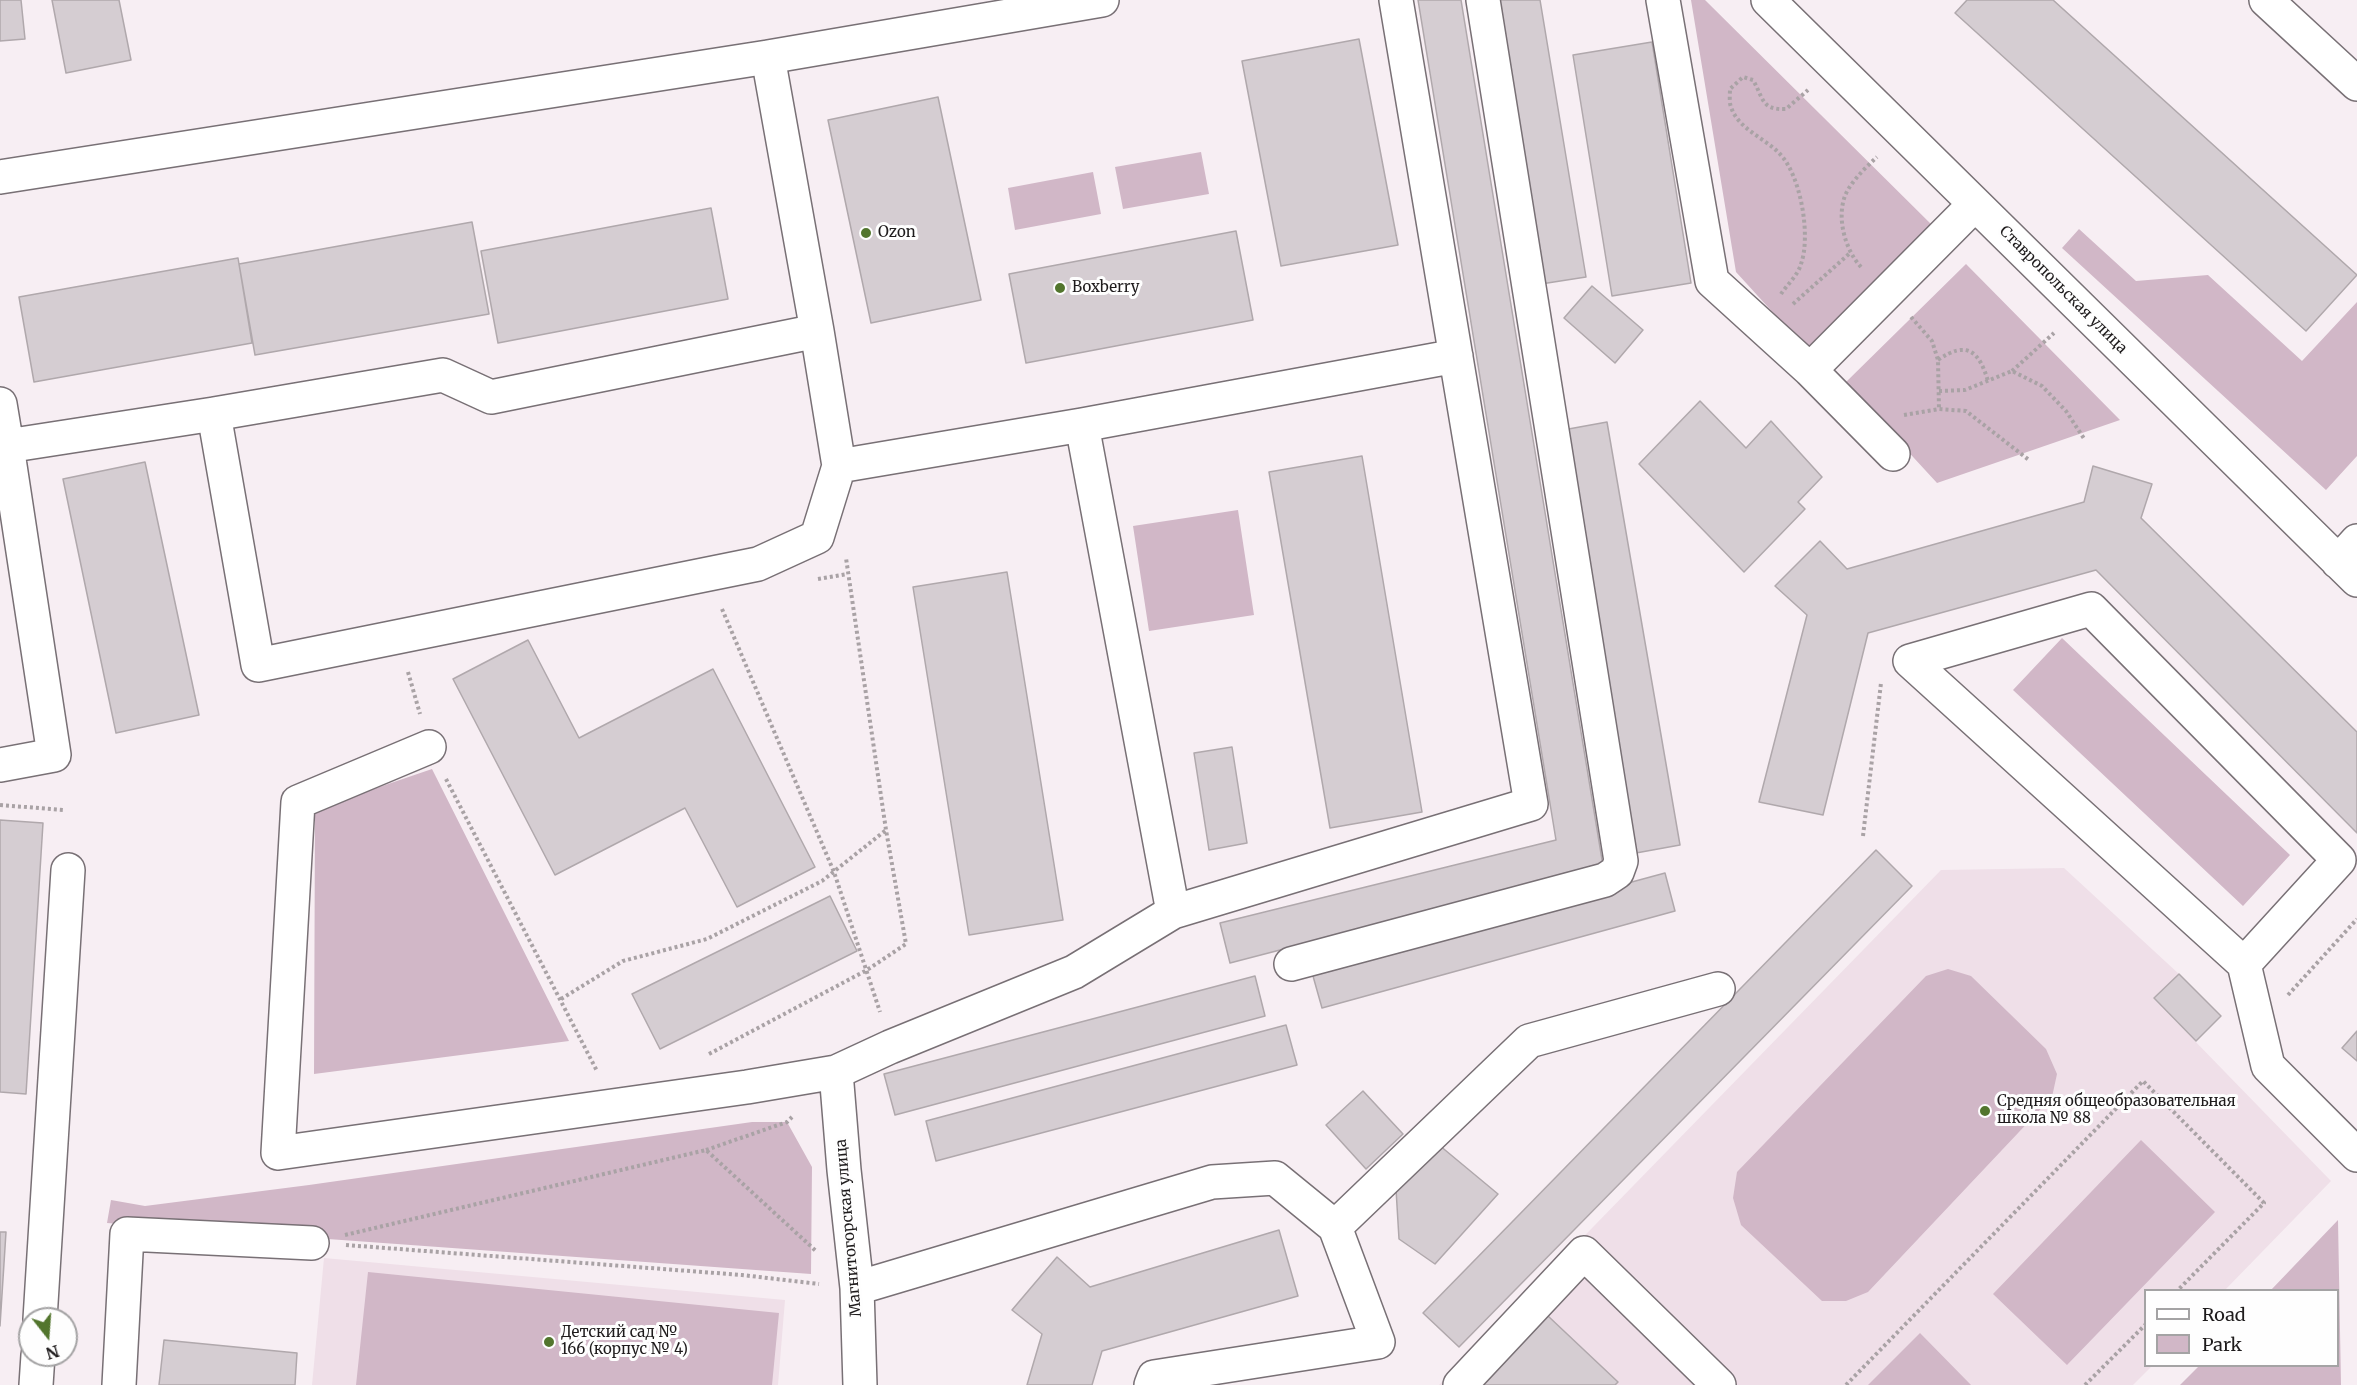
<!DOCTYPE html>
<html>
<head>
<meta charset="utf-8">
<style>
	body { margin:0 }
	#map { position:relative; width:2357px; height:1385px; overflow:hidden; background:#f7eef3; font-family:Merriweather,serif }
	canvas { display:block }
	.legend { position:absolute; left:2144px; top:1289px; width:195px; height:78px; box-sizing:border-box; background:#fefefe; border:2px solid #a4a3a4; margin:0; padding:8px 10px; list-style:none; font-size:18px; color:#1e1b1c }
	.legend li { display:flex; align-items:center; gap:12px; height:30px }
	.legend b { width:30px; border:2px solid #a4a3a4 }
	.north { position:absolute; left:18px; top:1307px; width:60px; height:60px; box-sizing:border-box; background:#fefefe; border:2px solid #a4a3a4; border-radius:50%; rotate:163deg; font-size:16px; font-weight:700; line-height:24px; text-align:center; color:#1e1b1c }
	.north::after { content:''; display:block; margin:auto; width:21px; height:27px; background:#52752d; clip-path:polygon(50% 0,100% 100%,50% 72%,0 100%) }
</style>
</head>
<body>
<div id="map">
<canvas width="2357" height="1385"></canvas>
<ul class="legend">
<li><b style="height:8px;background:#fff"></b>Road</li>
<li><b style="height:16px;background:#d1b7c7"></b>Park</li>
</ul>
<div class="north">N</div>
</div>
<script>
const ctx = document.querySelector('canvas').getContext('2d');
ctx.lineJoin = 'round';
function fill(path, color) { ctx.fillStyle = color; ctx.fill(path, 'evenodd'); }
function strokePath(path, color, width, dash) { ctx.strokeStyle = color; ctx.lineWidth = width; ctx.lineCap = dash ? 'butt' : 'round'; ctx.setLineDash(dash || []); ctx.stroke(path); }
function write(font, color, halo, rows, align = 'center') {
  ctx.font = font + ' Merriweather,serif'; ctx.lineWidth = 6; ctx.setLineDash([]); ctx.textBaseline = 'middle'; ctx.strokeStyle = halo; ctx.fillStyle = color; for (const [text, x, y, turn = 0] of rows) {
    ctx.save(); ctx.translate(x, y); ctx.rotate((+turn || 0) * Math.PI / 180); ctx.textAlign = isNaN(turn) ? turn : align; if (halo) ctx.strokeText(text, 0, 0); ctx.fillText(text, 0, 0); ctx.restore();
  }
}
const built = new Path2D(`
	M2064,868l115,106 -25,25 177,182 -106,109h-79v76h6l-19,19h-694l502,-515z
	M324,1258l461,42 -7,85h-466z`);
const green = new Path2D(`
	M1691,0h14l230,228 -126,124 -73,-80z
	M1201,152l8,42 -86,15 -8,-42z
	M1093,172l8,42 -86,16 -7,-42z
	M2079,229l57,52 72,-6 94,86 55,-59v154l-31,34 -264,-242z
	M1966,264l154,156 -183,63 -92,-100z
	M1238,510l16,105 -105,16 -16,-105z
	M2062,638l228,217 -47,51 -230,-216z
	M432,769l137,272 -255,33 1,-265z
	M1948,969l23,7 75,73 11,25 -5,23 -184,195 -22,9h-24l-81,-76 -8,-27 4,-26 189,-196z
	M752,1122h35l25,45 -1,107 -704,-51 4,-23 34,6 164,-21z
	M2141,1140l74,72 -148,153 -74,-71z
	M2338,1220l3,165h-161l19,-19h139v-76h-67z
	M368,1272l411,41 -7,72h-416z
	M1920,1333l51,52h-103z`);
const building = new Path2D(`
	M0,0h21l4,39 -25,2z
	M52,0h67l12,60 -65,13z
	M1418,0h43l142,866 -373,97 -10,-40 336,-83z
	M1494,0h46l46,277 -45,7z
	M1967,0h86l304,275 -51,56 -351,-318z
	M1359,39l39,206 -117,21 -39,-205z
	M1652,42l39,241 -79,13 -39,-241z
	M938,97l43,203 -110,23 -43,-203z
	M711,208l17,91 -230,44 -17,-92z
	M472,222l17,92 -234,41 -16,-91z
	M1236,231l17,89 -227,43 -17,-89z
	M238,258l14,85 -218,39 -15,-85z
	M1592,286l51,44 -28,33 -51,-45z
	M1700,401l46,47 25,-27 51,56 -24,25 7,7 -61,63 -105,-108z
	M1607,422l73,423 -44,8 -73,-423z
	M1362,456l60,356 -92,16 -61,-356z
	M145,462l54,253 -83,18 -53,-254z
	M2093,466l59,18 -11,34 216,214v101l-261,-263 -228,63 -45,182 -64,-13 48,-187 -32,-29 45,-45 27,28 237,-67z
	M1007,572l56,348 -94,15 -56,-348z
	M528,640l51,98 134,-69 102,198 -78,40 -52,-99 -130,67 -102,-196z
	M1232,747l15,96 -38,7 -15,-97z
	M0,820l43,3 -17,271 -26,-2z
	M1876,850l36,36 -453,461 -36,-34z
	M1665,873l10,38 -353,97 -11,-39z
	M830,896l27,55 -197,98 -28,-55z
	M2179,974l42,42 -25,25 -42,-43z
	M1255,976l10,40 -370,99 -11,-41z
	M1286,1025l11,40 -361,96 -10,-40z
	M2357,1031v30l-15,-13z
	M1363,1091l40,43 -37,35 -40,-44z
	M1439,1145l59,49 -63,70 -36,-25 -3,-50z
	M1279,1230l19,66 -196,55 -10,34h-65l15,-51 -30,-24 45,-53 33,30z
	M0,1232h6l-6,94z
	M1548,1316l70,66 -3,3h-132z
	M164,1340l133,13 -2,32h-136z`);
const path = new Path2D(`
	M1861,267c-17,-18 -27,-56 -12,-79 7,-11 18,-22 28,-31
	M1781,294c6,-9 17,-19 20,-30 10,-28 0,-88 -21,-110 -15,-16 -42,-25 -49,-47 -2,-5 -1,-13 -1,-18l13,-12 10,3c11,19 8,30 33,29l22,-19
	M1793,304l57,-51
	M1911,317l21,24 6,19 1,49
	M1938,360c29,-20 41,-9 50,21
	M2012,371l42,-38
	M1939,391l26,-1 47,-19 30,15 24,25 19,29
	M1904,415l35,-6 27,2 63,49
	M818,579l29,-5
	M722,609l112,263 46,140
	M408,672l12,42
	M446,779l151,292
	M0,805l64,5
	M1863,836l18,-153
	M2288,995l69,-76
	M561,999l62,-38 84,-22 115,-58 64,-51
	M709,1054l158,-84 39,-26 -20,-114 -40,-272
	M706,1150l81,-28 5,-5
	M345,1235l361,-85 110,101
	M346,1245l396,30 77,9
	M1846,1385l297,-304 121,122 -86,87
	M2085,1385l61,-61`);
const minor = new Path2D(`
	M1663,0l49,281 98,89
	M1768,0l589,580
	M2266,0l91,84
	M768,57l334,-57
	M0,177l768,-120 49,274
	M0,404l7,42 207,-32 44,251 500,-101 59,-27 22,-71
	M214,414l229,-39 48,22 326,-66 22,135 243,-41 374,-69
	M1082,425l91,487
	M1893,454l-83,-84 165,-166
	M2338,562l19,-21
	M429,747l-131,55 -20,351 469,-66 89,-15 54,-25 184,-75 99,-60 358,-108 -135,-804
	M0,765l54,-10 -47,-309
	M1291,964l314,-84 12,-8 4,-11 -138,-861
	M2244,964l95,-104 -248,-251 -181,52 334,303 24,102 89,89
	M836,1072l8,98 13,118 3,97
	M1335,1227l194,-186 189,-52
	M857,1288l355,-106 63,-4 60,49 43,115 -224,35 -3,8
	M40,1319l28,-449
	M36,1385l2,-30
	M119,1385l8,-151 185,9
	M1460,1385l124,-132 135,132`);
const markers = [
	[866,233,6,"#52752d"],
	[1060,288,6,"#52752d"],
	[1985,1111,6,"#52752d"],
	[549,1342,6,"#52752d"]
];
const poiNames = [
	["Ozon",878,233],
	["Boxberry",1072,288],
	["Средняя общеобразовательная",1997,1102],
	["школа № 88",1997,1119],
	["Детский сад №",561,1333],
	["166 (корпус № 4)",561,1350]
];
const streetNames = [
	["Ставропольская улица",2063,290,45],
	["Магнитогорская улица",849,1228,-95]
];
fill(built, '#efdfe8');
fill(green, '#d1b7c7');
fill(building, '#d5cdd2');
strokePath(building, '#b0a8ac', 1.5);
strokePath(minor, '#787075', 36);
strokePath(path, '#a9a2a5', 4, [3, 3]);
strokePath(minor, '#fff', 33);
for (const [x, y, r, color] of markers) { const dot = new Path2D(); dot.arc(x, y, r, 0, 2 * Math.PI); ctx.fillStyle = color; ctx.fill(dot); strokePath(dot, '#fefefe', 2); }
write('15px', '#1e1b1c', '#fefefe', poiNames, 'left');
write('15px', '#1e1b1c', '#fefefe', streetNames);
</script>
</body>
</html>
